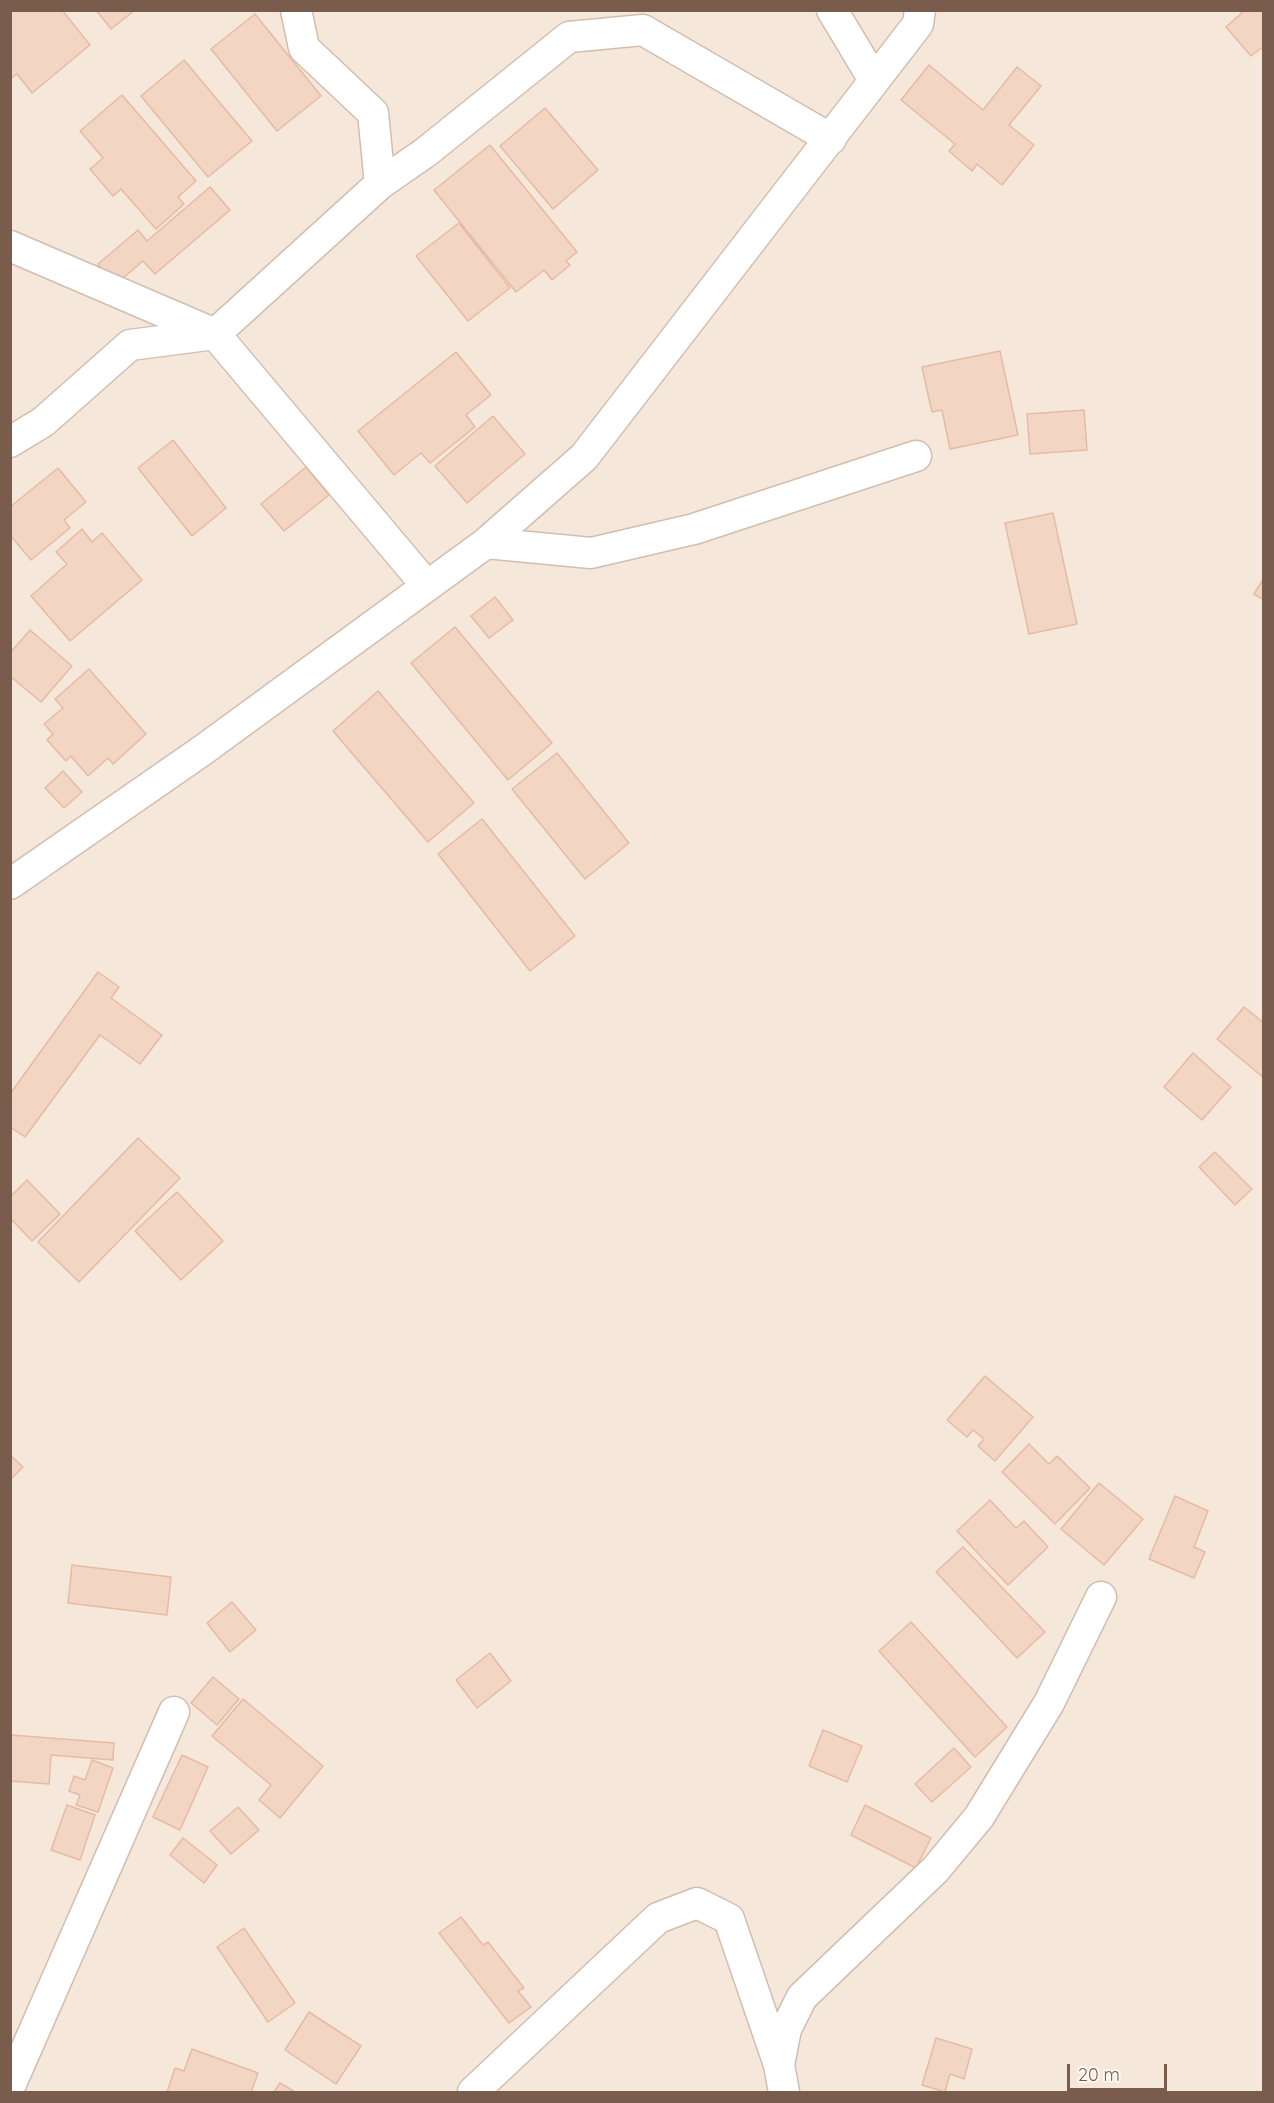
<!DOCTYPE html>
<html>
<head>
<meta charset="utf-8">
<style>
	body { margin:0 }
	#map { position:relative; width:1274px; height:2103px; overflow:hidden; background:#fdf6ec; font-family:Quicksand,sans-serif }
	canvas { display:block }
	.frame { position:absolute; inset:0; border:12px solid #7a5c4d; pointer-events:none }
	.scale { position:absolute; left:1067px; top:2064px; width:100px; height:27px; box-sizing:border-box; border:3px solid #7a5c4d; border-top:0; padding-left:8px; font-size:18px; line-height:21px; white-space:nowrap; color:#7a5c4d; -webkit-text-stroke:4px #fffaf3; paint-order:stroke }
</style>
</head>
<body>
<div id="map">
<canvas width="1274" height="2103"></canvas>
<div class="frame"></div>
<div class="scale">20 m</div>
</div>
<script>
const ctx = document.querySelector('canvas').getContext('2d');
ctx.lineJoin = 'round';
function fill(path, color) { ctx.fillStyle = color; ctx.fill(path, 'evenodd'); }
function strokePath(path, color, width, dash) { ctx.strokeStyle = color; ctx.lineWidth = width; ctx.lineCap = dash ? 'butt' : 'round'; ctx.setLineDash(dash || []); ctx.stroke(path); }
const residential = new Path2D(`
	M11,11h1252v2081h-1252z`);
const building = new Path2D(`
	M10,10h52l28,35 -58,48 -15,-19 -7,5z
	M96,10h39l-24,19z
	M1245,10h19v36l-13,10 -25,-29z
	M255,14l66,82 -44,35 -66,-82z
	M184,60l68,81 -44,36 -67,-81z
	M929,65l54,45 34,-43 24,19 -32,39 25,20 -32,40 -25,-21 -5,7 -23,-20 6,-7 -54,-44z
	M122,95l74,86 -18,16 6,7 -28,25 -35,-40 -8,7 -23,-27 13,-11 -23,-27z
	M545,108l53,62 -45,39 -53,-63z
	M490,145l87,107 -11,9 4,4 -18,15 -8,-10 -28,22 -82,-102z
	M210,187l20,23 -75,64 -12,-13 -28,24 -17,-21 40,-34 9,11z
	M459,223l51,65 -42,33 -52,-65z
	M1000,351l18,84 -68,14 -8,-39 -10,2 -10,-45z
	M456,352l35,43 -25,20 9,12 -45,36 -9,-10 -27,22 -36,-44z
	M1084,410l3,40 -57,4 -3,-40z
	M493,416l32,38 -58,49 -32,-37z
	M173,440l53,68 -34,28 -54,-68z
	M306,467l23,28 -45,36 -23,-27z
	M58,468l28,34 -22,18 6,8 -39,32 -21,-25v-28z
	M1053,513l24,111 -48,10 -24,-111z
	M82,529l10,13 10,-9 40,47 -72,61 -39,-45 36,-32 -11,-12z
	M1264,578v22l-10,-6z
	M495,597l18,23 -24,18 -18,-22z
	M455,627l97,116 -44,37 -97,-117z
	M30,630l42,36 -31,36 -31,-26v-23z
	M89,669l57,65 -33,30 -5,-6 -20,18 -17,-20 -5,5 -19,-21 6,-6 -9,-10 19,-16 -8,-9z
	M378,691l96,112 -46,39 -95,-111z
	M557,753l72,90 -44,36 -73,-90z
	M63,771l19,21 -18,16 -19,-20z
	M482,819l93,117 -45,35 -92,-117z
	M98,972l21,15 -8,11 51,37 -22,29 -40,-29 -75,102 -15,-10v-33z
	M1244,1007l20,16v55l-47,-39z
	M1193,1053l38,34 -29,33 -38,-33z
	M138,1138l42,40 -101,104 -41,-40z
	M1215,1152l37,37 -17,16 -36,-38z
	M27,1180l33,34 -28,27 -22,-23v-21z
	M177,1192l46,49 -42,39 -46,-49z
	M985,1376l48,41 -38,44 -17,-15 6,-7 -11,-9 -6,7 -20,-17z
	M1029,1444l20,20 8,-8 33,32 -35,36 -53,-52z
	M10,1455l13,12 -13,13z
	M1099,1483l44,36 -39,46 -43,-36z
	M1175,1496l33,15 -14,36 11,5 -11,26 -45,-19z
	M990,1500l26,28 8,-7 24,26 -40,38 -51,-54z
	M963,1547l82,85 -28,26 -81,-86z
	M72,1565l99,12 -4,38 -99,-12z
	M232,1602l24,28 -26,22 -23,-29z
	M911,1622l96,105 -32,30 -96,-106z
	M490,1653l21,28 -34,27 -21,-28z
	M213,1677l26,22 -22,26 -26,-22z
	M243,1699l80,67 -43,52 -21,-18 12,-15 -59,-49z
	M823,1730l39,16 -15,36 -38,-16z
	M11,1735l103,8 -1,17 -62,-5 -2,29 -39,-3z
	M954,1748l17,19 -39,35 -17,-18z
	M182,1755l26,12 -28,63 -27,-13z
	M92,1760l21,8 -15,44 -22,-7 4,-10 -11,-4 5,-15 11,4z
	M67,1805l28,10 -15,45 -29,-10z
	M865,1805l66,33 -15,30 -65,-33z
	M238,1807l21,23 -28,24 -21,-23z
	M183,1838l34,27 -13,18 -34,-28z
	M461,1917l22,28 5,-3 36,46 -6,3 13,16 -22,16 -70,-90z
	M244,1928l51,75 -27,19 -51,-75z
	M309,2012l52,34 -25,38 -51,-34z
	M936,2038l36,11 -8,30 -14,-5 -5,18 -23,-7z
	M192,2049l66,24 -7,19h-84l8,-24 9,3z
	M280,2083l15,9h-21z`);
const street = new Path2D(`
	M296,10l8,38 69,65 7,71
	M832,10l42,70
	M10,246l205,88 212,252
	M10,442l33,-20 87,-77 85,-11 165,-150 46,-32 143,-115 74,-7 188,109
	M486,543l105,10 103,-24 222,-73
	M10,884l193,-134 283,-207 98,-86 334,-433 2,-14
	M10,2086l164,-374
	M473,2092l185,-174 39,-15 32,16 49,143
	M784,2092l-5,-27 7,-36 16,-32 133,-127 44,-53 70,-114 52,-106`);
fill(residential, '#f5e8da');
fill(building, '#f3d5c3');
strokePath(building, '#e6bba3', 1.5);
strokePath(street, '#d1beb0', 33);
strokePath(street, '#fff', 30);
</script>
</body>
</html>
